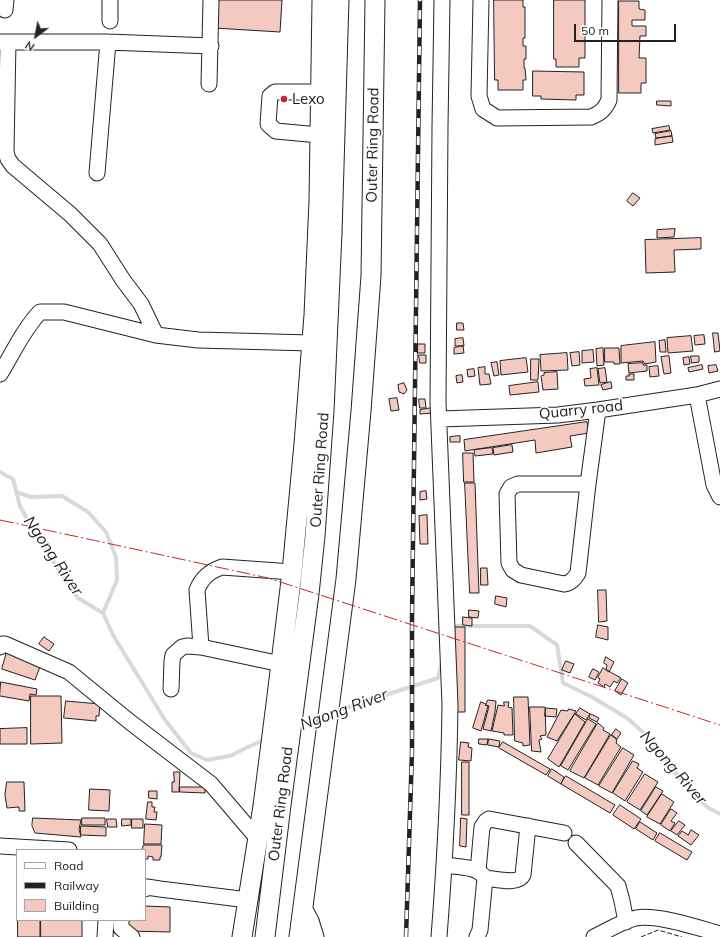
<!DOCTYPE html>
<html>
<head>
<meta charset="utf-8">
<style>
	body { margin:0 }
	#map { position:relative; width:720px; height:937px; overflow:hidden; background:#fff; font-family:Mulish,sans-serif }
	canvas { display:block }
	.legend { position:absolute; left:16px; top:849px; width:130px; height:72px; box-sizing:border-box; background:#fff; border:1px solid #a7a7a7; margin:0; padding:5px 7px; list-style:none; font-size:12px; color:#222 }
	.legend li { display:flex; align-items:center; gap:8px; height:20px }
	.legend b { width:20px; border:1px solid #a7a7a7 }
	.north { position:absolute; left:16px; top:16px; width:40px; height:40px; -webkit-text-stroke:3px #fff; paint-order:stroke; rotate:212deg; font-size:11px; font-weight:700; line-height:16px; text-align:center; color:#222 }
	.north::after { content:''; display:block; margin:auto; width:14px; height:18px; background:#222; clip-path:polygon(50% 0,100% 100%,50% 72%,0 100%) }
	.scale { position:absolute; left:574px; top:24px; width:102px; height:18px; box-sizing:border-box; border:2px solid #222; border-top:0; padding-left:5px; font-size:12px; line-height:14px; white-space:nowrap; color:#222; -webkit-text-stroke:3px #fff; paint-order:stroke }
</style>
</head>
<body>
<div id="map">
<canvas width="720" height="937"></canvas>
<ul class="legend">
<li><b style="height:5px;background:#fff"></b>Road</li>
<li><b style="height:5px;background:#222"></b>Railway</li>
<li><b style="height:11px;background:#f3c9c0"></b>Building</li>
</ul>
<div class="north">N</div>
<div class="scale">50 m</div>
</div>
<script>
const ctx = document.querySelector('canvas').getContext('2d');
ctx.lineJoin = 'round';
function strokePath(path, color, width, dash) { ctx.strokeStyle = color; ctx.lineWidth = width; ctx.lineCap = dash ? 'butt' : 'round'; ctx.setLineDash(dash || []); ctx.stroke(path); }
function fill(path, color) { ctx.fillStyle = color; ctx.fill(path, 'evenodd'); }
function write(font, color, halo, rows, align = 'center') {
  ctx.font = font + ' Mulish,sans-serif'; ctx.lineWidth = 3; ctx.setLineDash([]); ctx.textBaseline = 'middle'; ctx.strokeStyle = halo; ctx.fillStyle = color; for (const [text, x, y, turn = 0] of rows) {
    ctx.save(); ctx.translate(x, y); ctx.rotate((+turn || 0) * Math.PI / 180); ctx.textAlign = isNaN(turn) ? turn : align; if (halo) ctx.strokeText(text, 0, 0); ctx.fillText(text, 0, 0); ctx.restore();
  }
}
const stream = new Path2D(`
	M0,472l13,7 7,27 15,28 25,38 18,26 25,15 10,22 52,85 26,33 16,7 23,-4 18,-9 18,-8
	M16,492l15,5 31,-1 26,16 18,20 10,25 1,23 -14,33
	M451,628l1,-2h78l27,19 6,38 29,14 35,21 27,24 23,33 30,32 13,7
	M333,712l105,-34 4,-17
	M296,727l27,-11`);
const building = new Path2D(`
	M216,0h66l-2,32 -66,-4z
	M494,0h29v7h2v31h-2v8h3v13h-2v9h1l1,12h-3v10h-25v-10h-3z
	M554,0h31v58h-6v9h-23v-8h-2z
	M619,1h20v8l6,1v10h-13v6h14v10h-6l-1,22h7v25h-5v10h-22z
	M533,71l51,1v23h-8v5l-35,-1v-3h-8z
	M657,101h14v5l-14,-1z
	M669,126l1,4 -17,3 -1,-4z
	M671,131l1,5 -16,2 -1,-4z
	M672,136l1,6 -18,3v-6z
	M633,193l7,5 -7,8 -6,-5z
	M675,229l-1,8 -17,1v-8z
	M701,238v11l-27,1 1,22 -29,1 -1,-33z
	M457,323h6l1,7h-7z
	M713,333h5l2,18 -5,1z
	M704,335l1,9 -10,1 -1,-9z
	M691,336l2,15 -25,2 -1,-15z
	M463,338l1,8h-9v-7z
	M665,340l1,12h-6l-1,-11z
	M655,342l1,20 -11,2 -2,-3 -22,2v-17z
	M418,344h7v9h-7z
	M463,346l1,7 -10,1v-6z
	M603,348l1,17 -7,1 -1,-17z
	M605,348h14l1,16h-6v-2h-9z
	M593,350l1,12 -12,1v-12z
	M579,352l1,13 -8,1 -2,-13z
	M567,353l1,17 -27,1 -1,-16z
	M419,355h7v8h-6z
	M669,356l2,17 -7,1 -3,-17z
	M691,356h8v6l-7,1z
	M689,357l1,7 -6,1 -1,-7z
	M526,358l2,14 -27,3 -1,-14z
	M531,359h8l-1,21h-7z
	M497,362l2,13 -5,1 -3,-13z
	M643,363v2h4v6l-18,2 -1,-9z
	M702,365l1,4 -14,3 -1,-4z
	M716,365l2,6 -9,2 -1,-7z
	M658,366l1,10 -9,1 -1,-10z
	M485,367v7h4l2,10 -11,1 -2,-17z
	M597,368l2,17 -14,1 -1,-7 7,-1 -1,-9z
	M605,368l2,14 -7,1 -2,-14z
	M474,369l1,7 -7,1 -1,-7z
	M557,372l1,17 -15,1 -2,-14 3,-1v-2z
	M629,374h5v6h-8v-4h3z
	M462,375l1,7 -6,1 -1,-7z
	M538,382l1,10 -29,3 -1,-9z
	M611,382l1,6 -9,2 -2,-5z
	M404,383l3,7 -3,4 -5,-2 -1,-7z
	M397,398l2,12 -8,1 -2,-12z
	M419,399h6l1,9h-6z
	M432,408l1,5 -13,1v-4z
	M587,422l2,11 -19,3 2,11 -36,6 -1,-13 -70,11 -1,-11z
	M460,436v6h-10v-5z
	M512,445l1,7 -19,3 -1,-7z
	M492,448l1,6 -18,2 -1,-6z
	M463,453h10l1,29h-10z
	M465,483h10l4,110h-9z
	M426,491l1,8 -7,1v-8z
	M427,515l1,29h-8l-1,-28z
	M481,568h6l1,17h-7z
	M598,590h8l1,31 -8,1z
	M496,596l11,2 -1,9 -11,-3z
	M469,610l10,1 -1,7 -9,-1z
	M463,617l9,1v8l-9,-1z
	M598,625l10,2v13l-12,-3z
	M455,627h10v85h-10z
	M44,637l10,7 -5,7 -10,-7z
	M7,652l34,12 -6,16 -33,-11z
	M606,657l8,5 -5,10 -3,-2 1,-5 -3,-2z
	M566,661l8,3 -4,9 -8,-3z
	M603,668l18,10 -4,5 -3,-2 -4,6 -5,-3 -1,3 -6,-4 2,-4 -2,-1z
	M593,669l6,3 -4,8 -6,-3z
	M622,679l6,4 -7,12 -6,-4z
	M1,682l36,7 -1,6 -6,-1 -1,7 -29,-5z
	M31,696h30l1,47 -31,1z
	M514,697h14l2,48 -7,1v-3l-8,-2z
	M488,700l8,1 -1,11 -4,19 -8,-2 6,-23 -3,-1z
	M66,701l34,3 -1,12h-3v5l-32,-3z
	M481,702l5,2 -1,1 3,1 -7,25 -8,-3z
	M504,702h5l-1,5 4,1 1,27h-9v-2l-12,-2 6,-26 6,1z
	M530,707h15l1,28 -6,1 2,3 -3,1 2,12 -9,-1z
	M546,708l11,1 -1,8 -11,-1z
	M580,708l10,6 -4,6 -10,-6z
	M569,709l7,2 -19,30 -10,-4 14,-27 6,1z
	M575,714l10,8 -26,45 -11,-8z
	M591,714l8,4 -2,4 -8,-4z
	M588,719l8,5 -28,46 -7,-4z
	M598,723l6,5 -1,2 7,4 -26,44 -14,-7z
	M27,728v16h-27v-15z
	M616,729l5,4 -4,6 -5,-4z
	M611,735l6,5 -1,3 5,4 -23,38 -13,-7z
	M479,739h9l-1,6 -8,-1z
	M489,739l11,2 -1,6 -11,-2z
	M461,742l8,1 -1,4 4,1 -1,13 -12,-1z
	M503,742l47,27 -4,6 -47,-27z
	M623,748l11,7 -22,38 -13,-7z
	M633,761l6,3 -2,4 6,4 -18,29 -12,-8z
	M462,762h7v53h-7z
	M552,769l12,8 -3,7 -13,-8z
	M174,772h6l-1,20h-7v-10h2z
	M645,774l13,8 -18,28 -13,-8z
	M566,776l49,29 -5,8 -49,-29z
	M7,782h17l1,29h-6v-4l-12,1 -2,-13z
	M180,787h25v6l-25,-1z
	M656,787l7,4 -16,24 -6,-4z
	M90,789l20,1 -1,21 -20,-1z
	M149,791h8v8l-8,-1z
	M662,794l12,8 -14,22 -13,-7z
	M148,802h4v5h3l-1,5h3l-1,8 -10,-1z
	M620,805l21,14 -7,10 -21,-14z
	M671,809l6,4 -6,8 4,2 -5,8 -9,-6z
	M33,818l48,2 -2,9 2,8 -46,-4 -3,-7z
	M82,818h23v7h-23z
	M461,818l6,1 -1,28 -6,-1z
	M107,819h9l1,8h-9z
	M122,819h9v6l-9,1z
	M132,819h11v9h-11z
	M679,821l6,4 -8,10 -6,-4z
	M640,822l17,11 -4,7 -17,-11z
	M145,824l17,1 -1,19h-17z
	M81,826l25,1v9l-25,-1z
	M691,830l8,5 -8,10 -13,-9 4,-5 6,4z
	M660,833l32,19 -5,8 -32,-19z
	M144,845h18l-1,12h-1v3h-7v-3l-5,-1v3h-3v-9h-3z
	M145,906l25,1v25l-43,-1 1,-11h17z
	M18,920h22v17h-22z
	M41,920h41v17h-41z`);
const minor = new Path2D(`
	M481,0l-2,96 4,13 14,9 94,-1c10,-4 14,-8 18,-17l1,-100
	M5,10l1,-10
	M110,21v-21
	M0,42h108l103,4
	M8,42l-2,110 2,7 5,7 57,48 30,30 23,36 18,24 15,31 42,5 114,3
	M209,84l2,-84
	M319,135l-43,-4 -8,-7 2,-28 5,-4h45
	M97,173l11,-131
	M0,374c13,-21 23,-44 40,-62h24l92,23
	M697,395l17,90 6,12
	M440,419l118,-4 40,-5 99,-15 23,-6
	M588,484h-70l-7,3 -4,7 2,69 4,7 8,5 43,9c7,-1 10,-5 14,-11l10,-89 10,-74
	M0,647l2,-3h3l64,28 61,50 81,62 47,55
	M201,647l-4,-57c5,-13 13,-19 25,-23l70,5
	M171,689l1,-28 1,-6 9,-8 5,-1 14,1 80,17
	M576,843l42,43 4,15 4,21
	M0,846l69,4
	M444,865c14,2 34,1 41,13l-5,52 -3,7
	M478,871l4,-44 4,-6 3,-2 75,14
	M485,878c11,1 33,7 38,-3l5,-49
	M145,889l2,-2 13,2 88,11
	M121,920v8l11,9
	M105,937l1,-17
	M439,937c6,-77 10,-155 11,-232l-12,-303 2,-275 2,-127
	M594,937c13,-6 28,-16 42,-19 21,-4 63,10 84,16`);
const major = new Path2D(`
	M303,910l6,11 5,16
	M242,937l21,-131 14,-110 15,-124 12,-128 10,-129 5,-114 3,-201
	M265,937l16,-132 28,-211 6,-58 9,-125 8,-178 7,-233
	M299,937l47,-358 15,-168 10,-135 4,-276`);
const rail = new Path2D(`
	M406,937l6,-186v-133l8,-618`);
const fence = new Path2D(`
	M641,937l17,-7 24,7`);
const power = new Path2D(`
	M0,520l268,58 452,147`);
const markers = [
	[284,99,4,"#c62828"]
];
const poiNames = [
	["Lexo",292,99]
];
const streetNames = [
	["Outer Ring Road",373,145,-89],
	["Quarry road",581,410,-6],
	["Outer Ring Road",320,470,-86],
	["Outer Ring Road",281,804,-83]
];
const waterNames = [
	["Ngong River",53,556,56],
	["Ngong River",344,710,-20],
	["Ngong River",673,768,49]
];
strokePath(stream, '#d9d9d9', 4);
fill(building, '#f3c9c0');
strokePath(building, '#222', 1);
strokePath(minor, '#222', 17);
strokePath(major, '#222', 21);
strokePath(minor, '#fff', 15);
strokePath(major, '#fff', 19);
strokePath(rail, '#222', 4.5);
strokePath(rail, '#fff', 3, [9]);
strokePath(fence, '#222', 1, [5, 2]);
strokePath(power, '#c62828', 1, [14, 3, 2, 3]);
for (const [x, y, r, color] of markers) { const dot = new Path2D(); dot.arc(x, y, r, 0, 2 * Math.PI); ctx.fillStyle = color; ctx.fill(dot); strokePath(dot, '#fff', 1.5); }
write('15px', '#222', '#fff', poiNames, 'left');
write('15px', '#222', '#fff', streetNames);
write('italic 16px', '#222', '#fff', waterNames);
</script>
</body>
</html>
